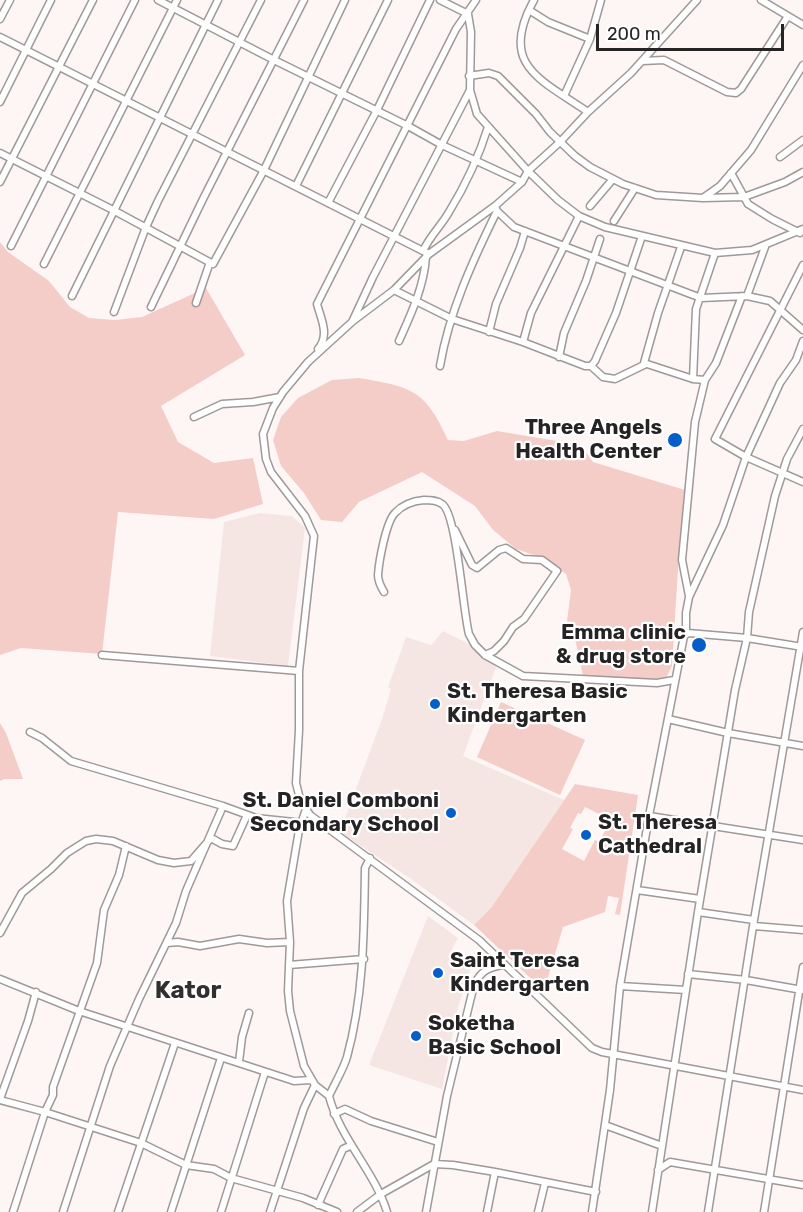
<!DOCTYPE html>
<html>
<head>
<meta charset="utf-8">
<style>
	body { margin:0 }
	#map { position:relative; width:803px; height:1212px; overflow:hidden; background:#fdf6f5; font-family:Rubik,sans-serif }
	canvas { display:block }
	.scale { position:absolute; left:596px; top:24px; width:188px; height:27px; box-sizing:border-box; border:3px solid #252323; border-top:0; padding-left:8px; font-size:18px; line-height:21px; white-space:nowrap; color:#252323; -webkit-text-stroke:4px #fff; paint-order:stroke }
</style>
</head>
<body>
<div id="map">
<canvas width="803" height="1212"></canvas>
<div class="scale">200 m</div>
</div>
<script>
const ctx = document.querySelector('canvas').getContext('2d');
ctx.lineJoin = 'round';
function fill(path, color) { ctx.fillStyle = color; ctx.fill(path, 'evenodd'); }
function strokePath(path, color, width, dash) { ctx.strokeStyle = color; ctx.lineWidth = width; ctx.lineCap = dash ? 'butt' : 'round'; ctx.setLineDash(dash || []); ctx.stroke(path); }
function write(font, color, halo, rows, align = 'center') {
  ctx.font = font + ' Rubik,sans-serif'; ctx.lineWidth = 4.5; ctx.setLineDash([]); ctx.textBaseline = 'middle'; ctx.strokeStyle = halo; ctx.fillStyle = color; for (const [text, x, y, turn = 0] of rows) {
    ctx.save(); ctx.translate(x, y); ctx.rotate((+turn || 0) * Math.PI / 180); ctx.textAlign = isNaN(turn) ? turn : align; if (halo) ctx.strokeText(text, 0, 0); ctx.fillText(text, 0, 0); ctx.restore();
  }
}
const built = new Path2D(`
	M260,513l32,3 13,12 -17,138 -78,-10 14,-134z
	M443,631l56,28 -36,97 101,44 -73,108 -17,17 -63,-46 -71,-47 42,-113 9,-30 -3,-2 18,-50 25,8z
	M428,916l30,22 -7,13 24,5 -17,51 -16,82 -73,-24z`);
const green = new Path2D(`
	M0,242l8,10 41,29 21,26 19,11 26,2 27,-3 64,-29 39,67 -84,51 17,36 36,21 39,-5 10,46 -49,15 -96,-7 -16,142 -81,-6 -21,7z
	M359,378c52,9 66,11 89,62l16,1 33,-10 84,14 12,17 92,28 -5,47 -8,129 -6,12 -27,2 -56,-4 -7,-33 -9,-22 4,-31 -5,-16 -23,-16 -27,-9 -23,-19 -18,-24 -53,-34 -63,30 -17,20 -21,-2 -17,-27 -23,-27 -8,-26 8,-23 17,-19 34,-18z
	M501,702l84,38 -25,55 -83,-38z
	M0,723l6,10 17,46h-19l-4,2z
	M575,784l63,11 -18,120 -5,-1 4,-16 -11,-2 -3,16 -42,15 -19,64 -70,-66 17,-17zM585,807l20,10 -4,9 5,3 -7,13 -4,-2 -11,21 -22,-12 11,-20 -3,-1 8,-15 3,1z`);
const minor = new Path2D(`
	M158,0l116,60 134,66 34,19 80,37
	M440,0l28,14
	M534,0c-36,65 6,79 54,112
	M697,0l-66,73 -43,39 -28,30 -32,29 -6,11 -27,24 -66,48 -35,36 -41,31 -45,41 -25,30 -10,16 -10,26 3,25 5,13 34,44 9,20 -15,135v59l-3,53 4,16 10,16 169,125 113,108 10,4 201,38
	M761,0l42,25
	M529,10l19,12 42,17
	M468,14l3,18 -1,58 7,24 51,57 30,29 21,16 26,11 110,26 37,-3 51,-21
	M0,19l10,-19
	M0,37l429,217
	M642,61l22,-1 63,32 9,1 5,-4 47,-73
	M469,76l20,-3 9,3 38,38 14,18 25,24 15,11 33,17 33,11 47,3 17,-12 31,-36 52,-85
	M564,96l26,-57 11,-39
	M0,102l51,-102
	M0,153l113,57 100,54 51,-94 81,-170
	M780,157l23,-17
	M731,173l17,31 24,15 28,14
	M0,182l93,-182
	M296,186l92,-186
	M703,198l41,-1 41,-15 18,-10
	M328,203l49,-93 53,-110
	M495,206l2,5 17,16 187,71 46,-2 23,5 33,29
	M590,206l23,-27
	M614,221l21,-33
	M11,246l124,-246
	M681,247l-23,66 -14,50 49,16
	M423,251c7,-15 18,-25 26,-39 16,-26 30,-56 39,-85
	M44,264l133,-264
	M803,265l-88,174 31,18 57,25
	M394,290l58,29 71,23 62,24h6l4,-5 21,-48 26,-77
	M72,296l146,-296
	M747,296l18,-49
	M196,303l14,-41
	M151,307l52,-108 101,-199
	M114,312l32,-85 12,-26 103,-201
	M353,320l20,-43 97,-187
	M489,332l7,-28 24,-56 5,-17
	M399,341c12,-27 25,-54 27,-84
	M523,342l8,-29 48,-97
	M318,349c12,-14 3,-30 -1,-45l139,-275 20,-29
	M559,357l5,-24 22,-52 14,-42
	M440,366c9,-54 33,-106 57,-155
	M591,366l12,11 12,2 31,-15
	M705,380l-12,-1 3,-70 19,-56
	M194,417l28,-13 31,-2 27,-5
	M455,530l17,35 5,3 22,-18 7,-2 17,11 19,1 15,11 -33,48 -11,8 -9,14 -10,10 -9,4
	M384,592c-3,-5 -6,-11 -6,-17 1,-14 8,-53 17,-62 8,-9 18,-12 29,-13 6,0 13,0 18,4 15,9 21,109 27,130l6,11 10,10 38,21 134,7 17,-3
	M689,596l-7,-36 13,-138 10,-42 11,-17 26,-67
	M686,634v-21l3,-16 34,-72 23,-68 34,-74 16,-23 7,-19
	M102,655l197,16
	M668,719l60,14 75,13
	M30,732l12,6 29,23 152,45 33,12 66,7
	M306,809l-7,21 -12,71 3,41 -2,49 2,20 14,55 11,19 14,11c11,43 45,74 58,116
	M649,816l154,24
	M637,890l63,9
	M698,912l56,8
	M754,926l49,4
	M0,933l22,-40 29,-24 16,-16 19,-12 10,-2 17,2 45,19 16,3 17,-2 20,-23 11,6 11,2 14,-31
	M167,943l11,-1 22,4 39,-7 28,4 23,-1
	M289,965l75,-6
	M688,974l58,6 56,10
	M0,979l79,32 215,70 17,-1
	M620,986l66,4
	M239,1062l3,-25 7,-24
	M329,1096c6,-13 14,-26 18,-39 17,-62 17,-126 18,-189l5,-10
	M0,1099l28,-78 8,-29
	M0,1100l45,12 96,31 45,22 28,4 17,9 72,20 34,14
	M334,1114l11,-5 26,12 67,21
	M605,1125l57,21
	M658,1170l12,-8 133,23
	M318,1205l25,-56 7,-3
	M13,1212l32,-100 8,-17v-8l44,-124 7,-53 15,-35 7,-29
	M63,1212l47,-146 29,-67 37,-76 10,-32 37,-85
	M118,1212l57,-169
	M171,1212l50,-154
	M221,1212l44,-140
	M270,1212l34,-104 11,-23
	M357,1212l24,-18 53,-30 19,1 42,7 101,20
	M426,1212l21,-116 27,-111c7,-14 14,-18 30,-20
	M487,1212l8,-40
	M538,1212l7,-29
	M592,1212l18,-122 10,-104 29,-170 35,-180 4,-3 59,5 56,9
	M652,1212l46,-300 37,-222 12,-52 2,-26 26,-116 12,-37 16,-30
	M708,1212l46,-292 49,-288
	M764,1212l39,-245`);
const markers = [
	[675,440,8,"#065ec8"],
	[699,645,8,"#065ec8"],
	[435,704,6,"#065ec8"],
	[451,813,6,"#065ec8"],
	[586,835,6,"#065ec8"],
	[438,973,6,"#065ec8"],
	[416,1036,6,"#065ec8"]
];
const poiNames = [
	["Three Angels",662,428,"right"],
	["Health Center",662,452,"right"],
	["Emma clinic",686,633,"right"],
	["& drug store",686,657,"right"],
	["St. Theresa Basic",447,692],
	["Kindergarten",447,716],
	["St. Daniel Comboni",439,801,"right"],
	["Secondary School",439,825,"right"],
	["St. Theresa",598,823],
	["Cathedral",598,847],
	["Saint Teresa",450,961],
	["Kindergarten",450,985],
	["Soketha",428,1024],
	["Basic School",428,1048]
];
const quarterNames = [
	["Kator",188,991]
];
fill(built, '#f5e6e4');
fill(green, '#f4cdc8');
strokePath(minor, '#9f9998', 9);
strokePath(minor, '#fff', 6);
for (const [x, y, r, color] of markers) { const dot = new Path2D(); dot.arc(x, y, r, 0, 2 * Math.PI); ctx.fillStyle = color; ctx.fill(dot); strokePath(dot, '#fff', 2); }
write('bold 21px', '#252323', '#fff', poiNames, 'left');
write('bold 24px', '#342f2f', '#fff', quarterNames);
</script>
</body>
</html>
